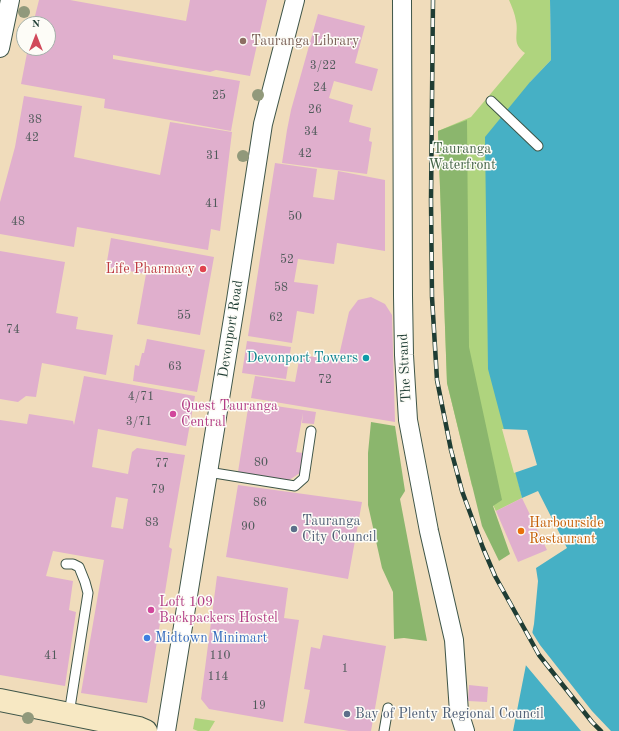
<!DOCTYPE html>
<html>
<head>
<meta charset="utf-8">
<style>
	body { margin:0 }
	#map { position:relative; width:619px; height:731px; overflow:hidden; background:#f0dcbb; font-family:"Old Standard TT",serif }
	canvas { display:block }
	.north { position:absolute; left:16px; top:16px; width:40px; height:40px; box-sizing:border-box; background:#fdfcf7; border:1px solid #a4b0a9; border-radius:50%; rotate:0deg; font-size:11px; font-weight:700; line-height:16px; text-align:center; color:#1f3d34 }
	.north::after { content:''; display:block; margin:auto; width:14px; height:18px; background:#d1495b; clip-path:polygon(50% 0,100% 100%,50% 72%,0 100%) }
</style>
</head>
<body>
<div id="map">
<canvas width="619" height="731"></canvas>
<div class="north">N</div>
</div>
<script>
const ctx = document.querySelector('canvas').getContext('2d');
ctx.lineJoin = 'round';
function fill(path, color) { ctx.fillStyle = color; ctx.fill(path, 'evenodd'); }
function strokePath(path, color, width, dash) { ctx.strokeStyle = color; ctx.lineWidth = width; ctx.lineCap = dash ? 'butt' : 'round'; ctx.setLineDash(dash || []); ctx.stroke(path); }
function write(font, color, halo, rows, align = 'center') {
  ctx.font = font + ' "Old Standard TT",serif'; ctx.lineWidth = 3; ctx.setLineDash([]); ctx.textBaseline = 'middle'; ctx.strokeStyle = halo; ctx.fillStyle = color; for (const [text, x, y, turn = 0] of rows) {
    ctx.save(); ctx.translate(x, y); ctx.rotate((+turn || 0) * Math.PI / 180); ctx.textAlign = isNaN(turn) ? turn : align; if (halo) ctx.strokeText(text, 0, 0); ctx.fillText(text, 0, 0); ctx.restore();
  }
}
const green = new Path2D(`
	M509,0h41l1,60 -21,22 -14,390 6,26 -26,13 -3,-6 -21,-19 -25,-103 -9,-252 33,-14 54,-64c-14,-10 -6,-18 -9,-32 -1,-7 -4,-14 -7,-21z
	M195,718l20,3 -6,10h-11l-5,-2z`);
const forest = new Path2D(`
	M467,120l2,227 33,153 -9,6 17,48 -11,7 -17,-35 -35,-143 -9,-252z
	M371,422l24,4 10,65 -5,8 27,142 -23,-3 -10,1 -1,-47 -11,-24 -14,-63v-52z`);
const water = new Path2D(`
	M550,0h69v731h-106l21,-107 4,-43 -2,-13 31,-20 -29,-57 -16,7 -34,-129 -3,-232 45,-55 21,-22z`);
const pier = new Path2D(`
	M502,429l25,1 10,35 -23,8z
	M530,629l10,16 52,66 19,20h-30l-57,-68z`);
const building = new Path2D(`
	M39,0h31l116,21 4,-21h77l-17,76 -34,-6 -6,2 -97,-17v4l127,22 -9,50 -127,-23 1,-9 -84,-15 7,-36h20v-24h-15z
	M318,14l47,12 -10,37 23,6 -6,22 -38,-10 -5,17 24,7 -4,17 22,6 -2,13 3,1 -5,32 -85,-11 5,-33 4,-20z
	M24,96l58,10 -8,51 86,18 10,-53 62,10 -12,99 -9,-2 -3,21 -131,-23 -3,20 -74,-13v-32l15,-55z
	M275,163l42,6 -4,28 21,3 4,-29 47,9v71l-48,-8 -3,21 -36,-5 -4,23 24,3 -4,29 -17,-3 -5,32 -44,-7z
	M111,238l103,19 -14,78 -63,-11 9,-50 -40,-7z
	M0,251l65,11 -9,51 22,4 -2,12 37,6 -7,40 -64,-12 -6,34 -10,-1 -8,6 -18,-3z
	M371,297l14,7 7,11 3,107 -144,-24 4,-22 40,6 5,-27 38,5 11,-48 9,-12z
	M147,339l58,11 -8,42 -64,-11 2,-16 4,1 3,-13h2z
	M247,341l44,6 -5,32 -44,-6z
	M84,376l111,20 -9,50 -88,-17 -6,38 36,7 4,-22 5,-4 48,7 -16,92 3,2 -25,154 -66,-10 23,-133 -51,-9 -7,25 27,5 -4,29 7,2 -11,74 -65,-11v-255l27,4 2,-10 44,7 1,4zM116,497l12,2 -5,30 -12,-2z
	M249,402l67,10 -2,12 -12,-1 1,-10 -7,39 7,1 -3,20 -11,7 -51,-8z
	M238,485l124,17 -14,77 -122,-22z
	M522,498l25,52 -29,12 -22,-51z
	M217,576l71,12 -4,30 15,2 -16,102 -74,-13 -8,-10z
	M323,635l63,11 -15,85h-22l-45,-8 6,-33 -6,-1 7,-42 9,2z
	M469,685l19,2 -1,15 -19,-1z`);
const lane = new Path2D(`
	M491,101l47,45
	M208,472l87,14 9,-8 7,-47
	M66,564h7l6,3 6,15 3,11 -19,121
	M384,731l4,-23`);
const street = new Path2D(`
	M402,0l1,296 1,59 4,65 21,111 25,109 5,72 6,19
	M0,48l10,-48
	M166,731l70,-431 27,-176 32,-124`);
const secondary = new Path2D(`
	M0,700l139,28 7,3`);
const rail = new Path2D(`
	M433,0l-2,200 1,97 5,83 14,70 11,41 21,57 12,28 44,79 53,67 9,9`);
const trees = [
	[24,12],
	[258,95],
	[243,156],
	[28,718]
];
const markers = [
	[243,41,4,"#8d6e63"],
	[203,269,4,"#e0444e"],
	[366,358,4,"#0f9aa8"],
	[173,414,4,"#d1479c"],
	[294,529,4,"#5c6f8a"],
	[521,531,4,"#e8710a"],
	[151,610,4,"#d1479c"],
	[147,638,4,"#3f7fe0"],
	[347,714,4,"#5c6f8a"]
];
const numberNames = [
	["3/22",323,66],
	["24",320,88],
	["25",219,96],
	["26",315,110],
	["38",35,120],
	["34",311,132],
	["42",32,138],
	["42",305,154],
	["31",213,156],
	["41",212,204],
	["50",295,217],
	["48",18,222],
	["52",287,260],
	["58",281,288],
	["55",184,316],
	["62",276,318],
	["74",13,330],
	["63",175,367],
	["72",325,380],
	["4/71",141,397],
	["3/71",139,422],
	["80",261,463],
	["77",162,464],
	["79",158,490],
	["86",260,503],
	["83",152,523],
	["90",248,527],
	["41",51,656],
	["110",220,656],
	["1",345,669],
	["114",218,677],
	["19",259,706]
];
const educationNames = [
	["Tauranga Library",251,41]
];
const parkNames = [
	["Tauranga",462,149],
	["Waterfront",462,165]
];
const healthNames = [
	["Life Pharmacy",195,269]
];
const streetNames = [
	["Devonport Road",231,329,-81],
	["The Strand",405,368,-93]
];
const cultureNames = [
	["Devonport Towers",358,358]
];
const hotelNames = [
	["Quest Tauranga",181,406],
	["Central",181,422],
	["Loft 109",159,602],
	["Backpackers Hostel",159,618]
];
const serviceNames = [
	["Tauranga",302,521],
	["City Council",302,537],
	["Bay of Plenty Regional Council",355,714]
];
const foodNames = [
	["Harbourside",529,523],
	["Restaurant",529,539]
];
const shopNames = [
	["Midtown Minimart",155,638]
];
fill(green, '#afd47e');
fill(forest, '#8bb66d');
fill(water, '#46b0c5');
fill(pier, '#f0dcbb');
fill(building, '#e0afcd');
strokePath(lane, '#3e5548', 11);
strokePath(street, '#3e5548', 20);
strokePath(secondary, '#3e5548', 24);
strokePath(lane, '#fff', 9);
strokePath(street, '#fff', 18);
strokePath(secondary, '#f7e8c3', 22);
strokePath(rail, '#1f3d34', 4.5);
strokePath(rail, '#fdfcf7', 3, [9]);
ctx.fillStyle = '#91997b';
for (const [x, y] of trees) { ctx.beginPath(); ctx.arc(x, y, 6, 0, 2 * Math.PI); ctx.fill(); }
for (const [x, y, r, color] of markers) { const dot = new Path2D(); dot.arc(x, y, r, 0, 2 * Math.PI); ctx.fillStyle = color; ctx.fill(dot); strokePath(dot, '#fdfcf7', 1.5); }
write('12px', '#4f5a5a', null, numberNames);
write('14px', '#785e54', '#fdfcf7', educationNames, 'left');
write('14px', '#436346', '#fdfcf7', parkNames);
write('14px', '#be3a42', '#fdfcf7', healthNames, 'right');
write('14px', '#1f3d34', '#fdfcf7', streetNames);
write('14px', '#0d838f', '#fdfcf7', cultureNames, 'right');
write('14px', '#b23c85', '#fdfcf7', hotelNames, 'left');
write('14px', '#4e5e75', '#fdfcf7', serviceNames, 'left');
write('14px', '#c56008', '#fdfcf7', foodNames, 'left');
write('14px', '#366cbe', '#fdfcf7', shopNames, 'left');
</script>
</body>
</html>
